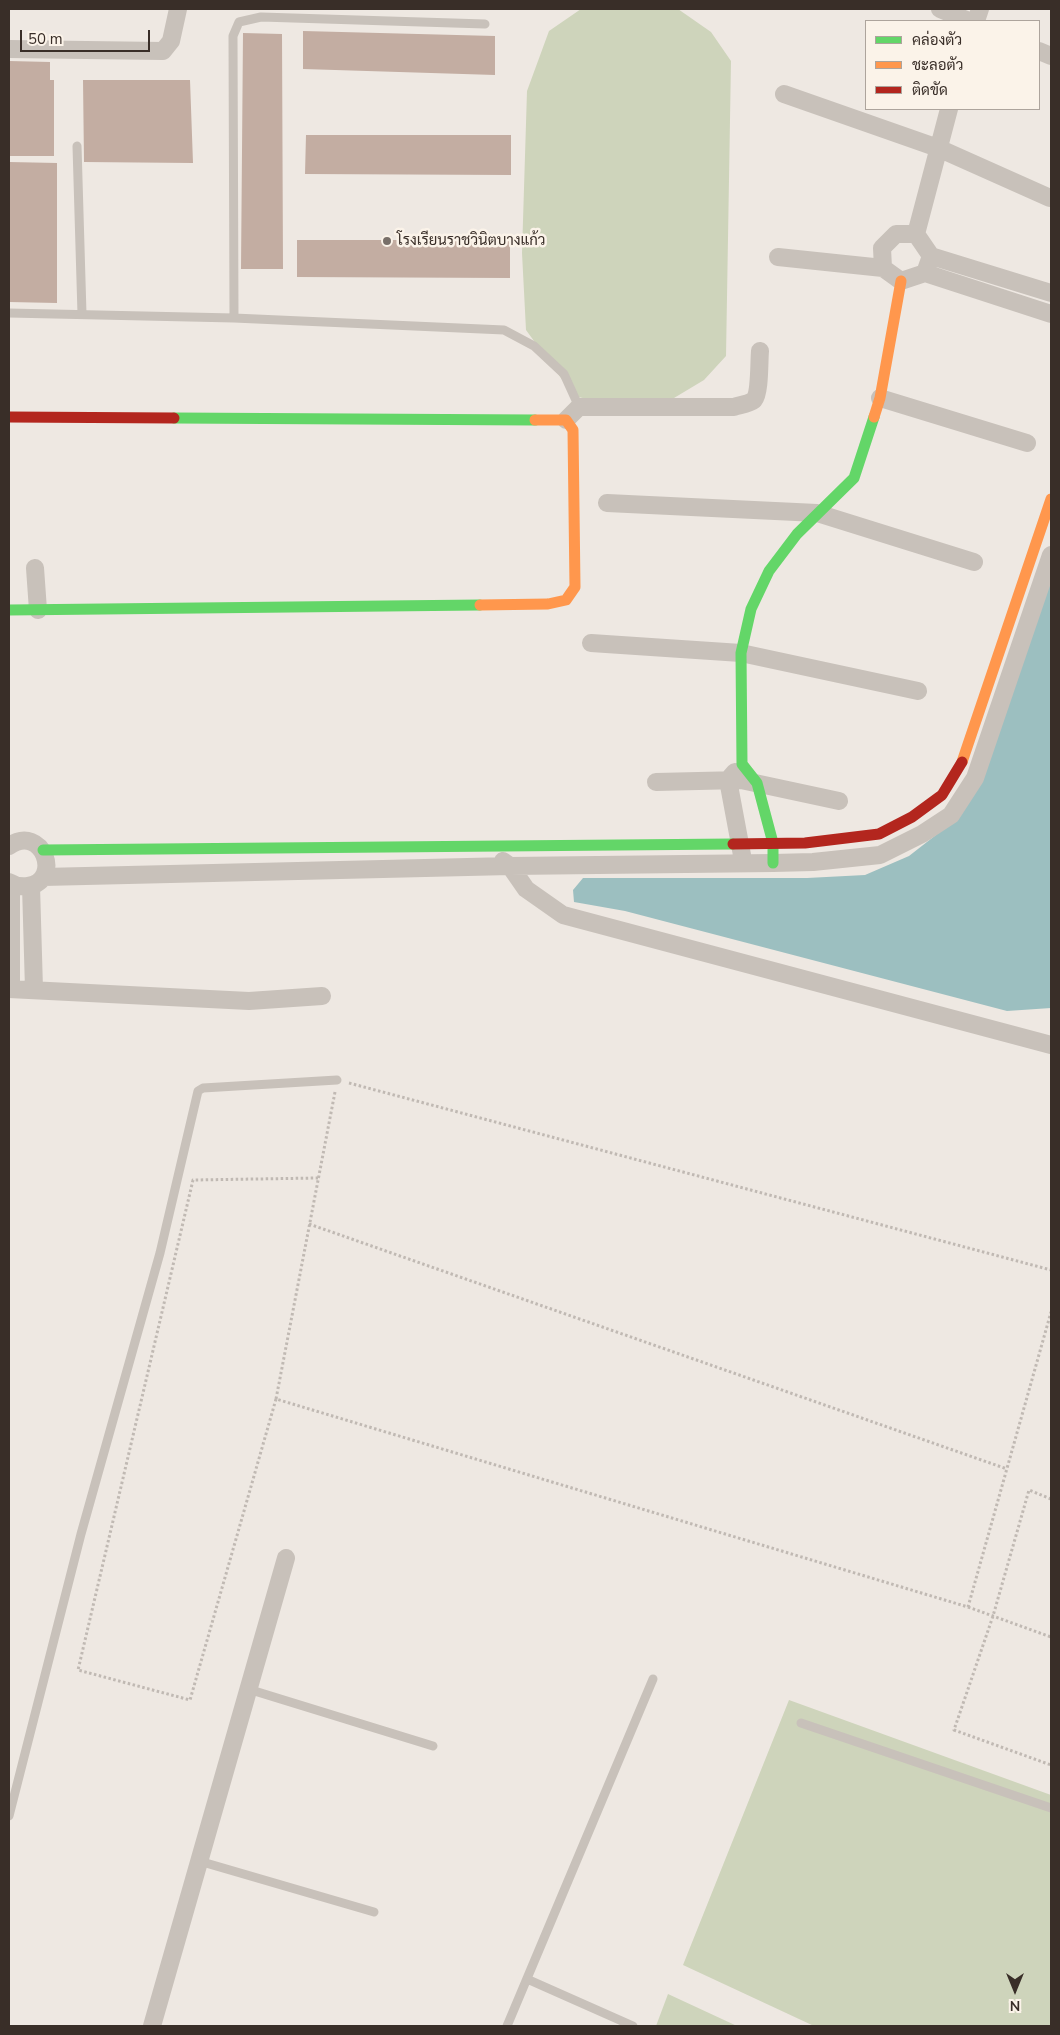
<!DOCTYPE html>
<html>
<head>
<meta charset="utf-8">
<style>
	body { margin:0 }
	#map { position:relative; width:1060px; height:2035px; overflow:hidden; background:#eee8e2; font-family:"Nunito Sans",Sarabun,sans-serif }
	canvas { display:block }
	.frame { position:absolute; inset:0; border:10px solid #392e28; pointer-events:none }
	.legend { position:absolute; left:865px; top:20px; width:175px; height:90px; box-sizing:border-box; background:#fbf3e9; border:1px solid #ada49c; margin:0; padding:6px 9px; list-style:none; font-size:15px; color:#392e28 }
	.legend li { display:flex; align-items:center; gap:10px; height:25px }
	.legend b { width:25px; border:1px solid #ada49c }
	.north { position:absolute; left:990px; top:1965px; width:50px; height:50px; -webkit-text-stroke:4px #fbf3e9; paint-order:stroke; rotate:180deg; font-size:14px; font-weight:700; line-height:20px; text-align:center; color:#392e28 }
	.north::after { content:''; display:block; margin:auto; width:18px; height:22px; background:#392e28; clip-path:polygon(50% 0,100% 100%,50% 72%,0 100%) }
	.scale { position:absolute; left:20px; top:30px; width:130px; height:22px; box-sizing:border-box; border:2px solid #392e28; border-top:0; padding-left:6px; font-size:15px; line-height:18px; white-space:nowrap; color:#392e28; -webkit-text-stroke:4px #fbf3e9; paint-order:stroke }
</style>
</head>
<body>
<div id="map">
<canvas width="1060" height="2035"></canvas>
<div class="frame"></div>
<ul class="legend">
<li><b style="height:6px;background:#63d668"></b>คล่องตัว</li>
<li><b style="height:6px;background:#ff974d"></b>ชะลอตัว</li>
<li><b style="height:6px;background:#b3261e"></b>ติดขัด</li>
</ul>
<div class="north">N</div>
<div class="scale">50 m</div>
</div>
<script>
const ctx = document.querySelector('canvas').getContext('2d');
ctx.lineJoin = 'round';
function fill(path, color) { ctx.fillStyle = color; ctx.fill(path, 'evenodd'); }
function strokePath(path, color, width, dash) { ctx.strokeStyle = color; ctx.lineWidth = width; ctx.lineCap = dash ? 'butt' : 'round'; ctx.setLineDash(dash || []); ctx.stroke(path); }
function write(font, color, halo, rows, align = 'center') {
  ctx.font = font + ' "Nunito Sans",Sarabun,sans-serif'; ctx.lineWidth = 5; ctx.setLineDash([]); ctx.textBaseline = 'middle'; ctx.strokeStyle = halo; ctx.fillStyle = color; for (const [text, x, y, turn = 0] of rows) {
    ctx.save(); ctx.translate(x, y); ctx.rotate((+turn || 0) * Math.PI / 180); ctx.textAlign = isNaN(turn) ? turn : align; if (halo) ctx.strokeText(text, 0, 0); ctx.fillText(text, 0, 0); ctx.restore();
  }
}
const green = new Path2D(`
	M581,9h97l33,23 20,29 -5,295 -22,24 -45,27 -33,1 -52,-12 -48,-66 -4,-77 5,-162 22,-60z
	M789,1700l262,95v231h-237l-131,-61z
	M668,1994l69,32h-81z`);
const water = new Path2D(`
	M1051,560v448l-44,3 -382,-100 -51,-9 -1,-12 10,-12h224l58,-3 44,-19 41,-32z`);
const building = new Path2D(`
	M303,31l192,5v39l-192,-6z
	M243,33l39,1 1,235h-42z
	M9,61l41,1v18h4v76h-45z
	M83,80h107l3,83 -109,-1z
	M306,135h205v40l-206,-1z
	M9,162l48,1v140l-48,-1z
	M297,240h213v38l-213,-1z`);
const path = new Path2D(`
	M349,1083l702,187
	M335,1092l-59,307 692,208 83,-295
	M309,1224l698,245
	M276,1399l-86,301 -112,-30 115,-490 125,-2
	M1051,1499l-22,-9 -36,126 -39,114 97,35
	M968,1607l83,30`);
const lane = new Path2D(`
	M77,146l5,168
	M9,313l225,5 270,12 30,16 30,28 15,33
	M234,318l-1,-282 6,-14 22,-5 224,7
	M248,1689l185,57
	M801,1723l250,85
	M9,1816l72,-282 79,-281 38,-162 5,-3 134,-8
	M199,1861l175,51
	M527,1979l106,47
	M507,2026l146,-347`);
const street = new Path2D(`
	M940,9l29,12
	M976,21l4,-12
	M9,49l154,2 8,-10 7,-32
	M1039,51l12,5
	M784,94l154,54 112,50
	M896,234h20l15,22 -6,17 -24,8 -18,-13 -1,-20z
	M916,234l33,-125
	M931,256l120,37
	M778,257l105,11
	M925,273l126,41
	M880,398l147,45
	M566,420l13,-13h155c6,-2 15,-3 20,-7 6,-7 5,-38 6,-49
	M607,503l210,10 157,49
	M35,568l3,42
	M591,643l150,10 177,38
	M735,772l-7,8 14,75
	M656,782l85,-2 98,21
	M9,846c34,-23 54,35 19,40 -8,1 -13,0 -19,-4
	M503,861l7,5 16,23 37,26 488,130
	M43,877l467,-11 263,-3 40,-1 67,-7 42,-21 29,-19 24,-37 76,-223
	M11,883v106
	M31,886l3,103
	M9,989l240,12 73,-5
	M152,2026l134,-468`);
const fast = new Path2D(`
	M174,418l361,2
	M9,610l471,-5
	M43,850l690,-6
	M773,863v-20l-16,-60 -15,-19 -1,-111 10,-44 18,-38 28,-37 57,-56 20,-61`);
const slow = new Path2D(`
	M874,417l6,-19 21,-117
	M480,605l68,-1 18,-4 9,-13 -2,-157 -7,-10h-31
	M962,762l89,-263`);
const jam = new Path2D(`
	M9,417l165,1
	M733,844l72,-1 74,-9 33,-17 30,-22 20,-33`);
const markers = [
	[387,241,5,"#786f69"]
];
const poiNames = [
	["โรงเรียนราชวินิตบางแก้ว",397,241]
];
fill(green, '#ced4bb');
fill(water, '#9cbfc0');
fill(building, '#c3ada2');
strokePath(path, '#c0b9b3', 3, [2.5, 2.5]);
strokePath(lane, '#c8c1ba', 9);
strokePath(street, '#c8c1ba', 18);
strokePath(fast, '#63d668', 11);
strokePath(slow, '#ff974d', 11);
strokePath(jam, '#b3261e', 11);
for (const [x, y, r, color] of markers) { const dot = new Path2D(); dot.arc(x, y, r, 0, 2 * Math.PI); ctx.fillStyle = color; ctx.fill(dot); strokePath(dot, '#fbf3e9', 2); }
write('15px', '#392e28', '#fbf3e9', poiNames, 'left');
</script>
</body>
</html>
